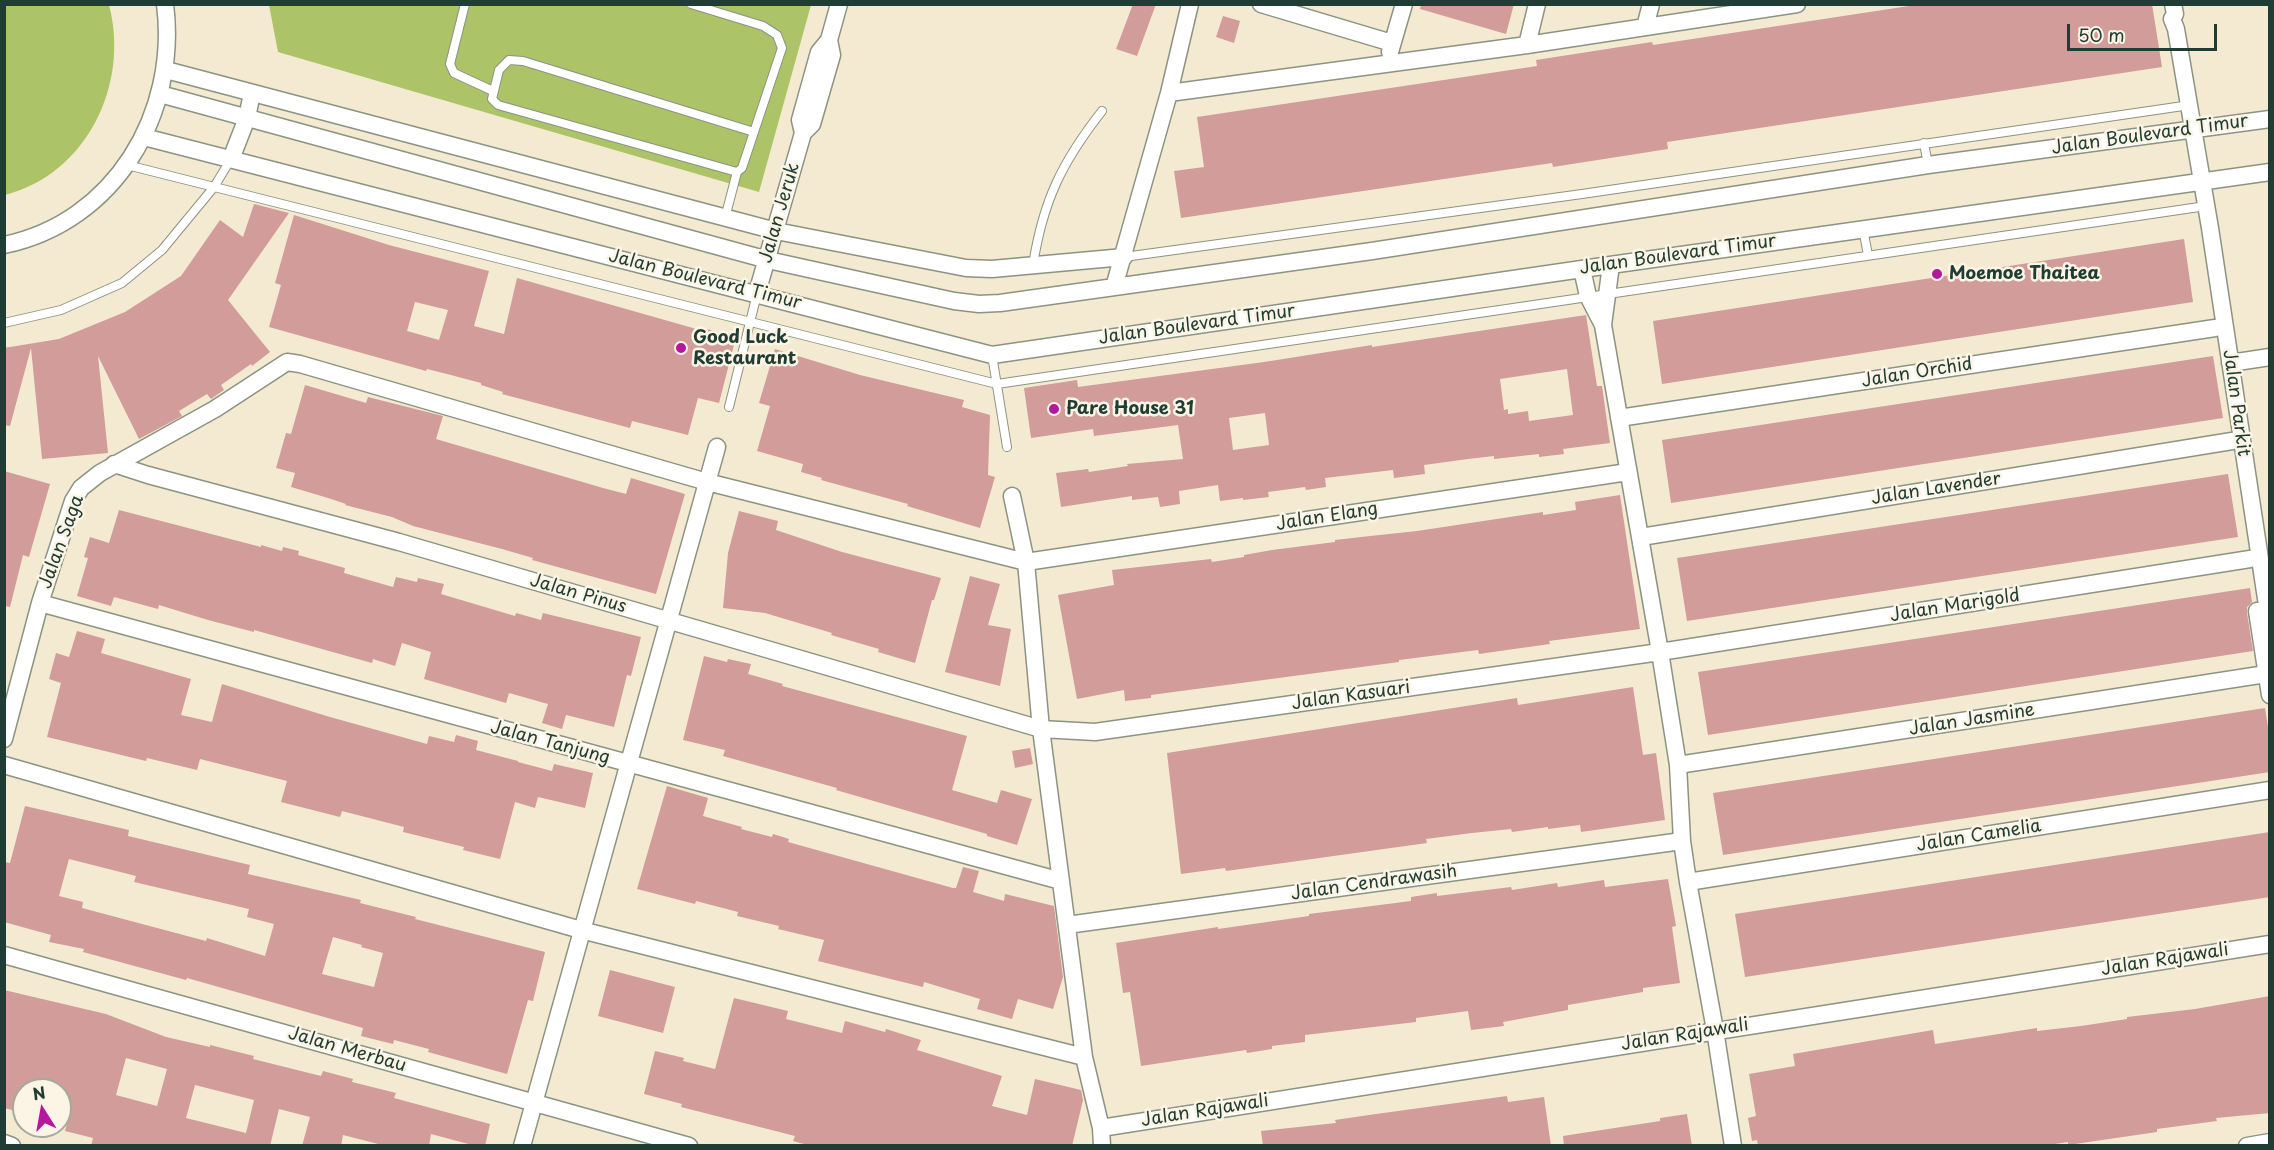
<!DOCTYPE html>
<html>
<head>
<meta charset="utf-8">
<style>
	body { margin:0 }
	#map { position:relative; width:2274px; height:1150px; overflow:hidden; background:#f4ead1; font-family:"Playpen Sans",sans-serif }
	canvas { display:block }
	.frame { position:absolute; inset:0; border:6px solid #1f3d34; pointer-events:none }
	.north { position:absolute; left:12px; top:1078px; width:60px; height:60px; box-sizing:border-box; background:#fcf5e5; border:2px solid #a4ab9e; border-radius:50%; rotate:349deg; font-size:16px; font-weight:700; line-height:24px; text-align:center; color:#1f3d34 }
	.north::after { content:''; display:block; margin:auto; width:21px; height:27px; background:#b5179e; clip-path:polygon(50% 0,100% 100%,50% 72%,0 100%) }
	.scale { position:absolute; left:2067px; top:24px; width:150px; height:27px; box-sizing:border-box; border:3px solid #1f3d34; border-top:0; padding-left:8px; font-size:18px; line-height:21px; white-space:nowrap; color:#1f3d34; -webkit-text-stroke:4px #fcf5e5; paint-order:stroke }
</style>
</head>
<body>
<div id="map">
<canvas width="2274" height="1150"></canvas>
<div class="frame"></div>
<div class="north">N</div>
<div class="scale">50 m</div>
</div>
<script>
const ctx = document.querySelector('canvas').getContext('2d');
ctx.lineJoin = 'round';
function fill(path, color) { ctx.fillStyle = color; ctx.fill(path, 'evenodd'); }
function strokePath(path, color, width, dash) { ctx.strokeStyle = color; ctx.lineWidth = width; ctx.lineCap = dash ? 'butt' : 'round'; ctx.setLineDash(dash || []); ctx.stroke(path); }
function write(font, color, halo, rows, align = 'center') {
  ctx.font = font + ' "Playpen Sans",sans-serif'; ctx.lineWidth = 5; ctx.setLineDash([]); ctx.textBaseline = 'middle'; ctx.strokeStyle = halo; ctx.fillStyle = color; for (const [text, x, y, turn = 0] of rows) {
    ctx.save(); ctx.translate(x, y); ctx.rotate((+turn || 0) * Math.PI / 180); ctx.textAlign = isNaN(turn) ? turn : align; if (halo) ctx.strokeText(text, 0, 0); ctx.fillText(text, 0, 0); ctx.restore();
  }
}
const green = new Path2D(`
	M5,4l104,1c21,79 -22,169 -104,190z
	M269,5h542l-52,187 -481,-140z`);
const building = new Path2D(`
	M1133,4h23l-19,52 -21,-7z
	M1421,4h93l-8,30 -86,-25z
	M1922,4h230l10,63 -495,75 1,7 -115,18 -1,-4 -371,55 -7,-47 30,-4 -7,-50 340,-51 -1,-6 116,-18 1,3z
	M1223,16l17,5 -6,22 -18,-6z
	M254,204l35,9 -61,87 42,52 -18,14 -1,-2 -30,21 3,5 -13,9 -4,-5 -28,17 3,5 -43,23 -41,-83 10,97 -66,6 -11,-111 -21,78 -6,-1v-77l55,-9 66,-27 56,-36 39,-56 23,17z
	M294,215l95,30 100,26 -15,55 30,8 13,-56 190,54v-3l29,8 -17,66 -21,-5 -10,37 -56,-14 -2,7 -128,-34 1,-2 -22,-7v-2l-34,-9 -20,-5 -1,2 -157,-44 12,-42 -6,-2zM415,302l33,8 -9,30 -32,-9z
	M2184,239l9,63 -531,82 -9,-63z
	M1586,315l11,71h5l8,57 -47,6 1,5 -25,3v-3l-45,5v-3l-26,3 -44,6 1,9 -31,4 -1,-8 -68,8 1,9 -20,3 -1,-3 -37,5 1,5 -26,3v-2l-23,3 -2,-16 -39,6 1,13 -20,3 -2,-10 -26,3v-4l-71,11 -5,-34 32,-4 1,3 39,-6 -1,-2 56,-5 -5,-34 -84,11 -1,-7 -62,9 -7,-50 53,-8 1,7 186,-25 108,-17v2zM1567,369l6,46 -44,6 -1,-10 -20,3v-5l-4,1 -4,-31zM1265,413l4,32 -36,5 -4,-32z
	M775,349l85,26 104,25 -2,7 28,8 -2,60 7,2 -15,51 -73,-22 1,-2 -87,-24 1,-2 -21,-6 2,-8 -46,-13 13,-45 -11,-3z
	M2213,356l10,62 -552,85 -9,-63z
	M305,385l61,18 2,-6 75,19 -7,23 167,49 23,6 5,-16 54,16 -29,100 -124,-34 1,-2 -31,-9 -89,-23 -21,-9 -47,-12 1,-1 -18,-6 -37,-11 4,-14 -19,-5 10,-35 5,1z
	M4,471l46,13 -21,73 -6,-2 -13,52 -6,-1z
	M2228,474l10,63 -551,84 -10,-63z
	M1620,495l20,134 -91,12 1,3 -36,5 -35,5 -1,-4 -79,10v2l-248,33v3l-26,3 -1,-11 -47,9 -19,-104 56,-10 -2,-15 99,-11 1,3 32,-5v-2l28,-5 63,-8v-2l26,-3 56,-6 126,-19v3l33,-5 -1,-8z
	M119,510l142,37v-2l21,6 1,-4 16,4 -1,4 47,13 -1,5 49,14 3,-10 21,5 1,-4 26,6 -3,10 74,22 1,-3 25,7 2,-7 98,24 -10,39 -4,-1 -13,52 -48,-12 -4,14 -20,-6 6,-19 -39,-11 -3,10 -82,-24 7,-27 -29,-9 -7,23 -22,-7 -1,4 -118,-33v2l-46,-12 -49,-15 -1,4 -44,-12 -3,9 -34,-10 11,-38 -4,-1 6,-20 19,6z
	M739,511l39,10 -2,9 66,22 99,26 -7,22h-2l-17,63 -37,-11 1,-3 -48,-14 1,-2 -67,-20 -42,-5 5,-55z
	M970,576l30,8 -12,41 23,4 -11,57 -55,-14z
	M2250,588l2,14 -5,5v6l6,38 -545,84 -10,-63z
	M77,631l28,8 -4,14 90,26 -10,36 31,7 10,-38 108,33 97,27 2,-8 25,6 2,-7 22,6 -2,9 42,11v1l34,9 2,-7 39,9 -8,35 -47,-11 -3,11 -20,-6 -15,57 -37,-9 1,-3 -61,-15 1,-5 -62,-16 -2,6 -59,-15 6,-21 -87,-22 -3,11 -50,-12 -1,3 -99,-24 14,-54 -12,-4 7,-26 13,4z
	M704,656l23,6 1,-3 23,5 -3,10 35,10 -1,2 185,50 -15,54 45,13 4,-13 31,9 -15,46 -30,-9v-2l-151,-44 1,-2 -114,-32 2,-6 -42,-10z
	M1633,687l10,68 13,-2 9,67 -84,12 -1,-7 -32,4v-2l-36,5 -1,-3 -39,4 -46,6 1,4 -201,28 -1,-3 -44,6 -14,-121 350,-55 1,7z
	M2265,708l5,32v32l-547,83 -10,-62z
	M1030,748l3,16 -18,4 -3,-17z
	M667,786l41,12 -5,18 39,11 -1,2 31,8 1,-3 16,5 -1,3 165,46h3l7,-21 16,4 -6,21 31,9 1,-7 49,12 9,71 -10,32 -35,-10 -6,20 -35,-10 3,-10 -56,-17 -1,5 -105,-26 6,-21 -46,-11 1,-3 -42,-10 1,-4 -42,-11 -1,3 -58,-15z
	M25,806l104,24 -1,6 122,29 -2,9 113,26 -1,3 56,14 -1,2 130,33 -12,49 -5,-1 -21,74 -79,-22 1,-3 -35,-9 -1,4 -32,-8 2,-8 -176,-50 -1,2 -103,-28 1,-3 -35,-7 2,-7 -47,-13v-60l6,1zM69,859l67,17 -2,6 115,27 -2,8 27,7 -9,32 -58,-18 -1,3 -124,-33 1,-6 -24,-6zM333,937l29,8 -1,2 22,6 -9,34 -52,-13z
	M2270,832v65l-525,80 -10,-63z
	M1668,879l8,47 -4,1 8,56 -37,5v4l-75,13v5l-65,12 1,4 -33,4 -3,-19 -52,7v4l-111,13v7l-33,4v3l-25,4 -1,-3 -105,16 -11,-74 -7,1 -7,-50 102,-16v2l91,-13v-2l102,-13v-4l26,-4v3l74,-9 1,3 45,-7 1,4 46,-7 1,7z
	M610,970l65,17 -12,46 -65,-17z
	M4,990l102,24 60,23 44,10v-2l44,11 -1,3 68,17 2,-5 30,8 -1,3 44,11 -2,5 96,26 -5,22h-9l-45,-12 -2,12h-43l-43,-11 -2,11h-39l8,-29 -31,-8 -9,37h-179l2,-8 -28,-7 5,-20 -10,-2v-19h-36v23l-20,-5zM126,1058l41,11 -10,37 -41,-11zM195,1085l59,15 -8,33 -60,-15z
	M2270,996v117l-54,5 1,3 -60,8v3l-89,13v-3l-26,4h-284l-1,-6 -5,1 -4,-23 8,-2 -7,-42 46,-8 -2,-12 140,-24 2,14 102,-16v3l44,-5 46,-7v-2l68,-8z
	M734,998l54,13 -2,8 56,14 3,-12 40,11 1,-3 35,11 -4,10 85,26 -10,30 35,9 8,-36 46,11 2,10 -11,46h-261l-18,-5 2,-5 -114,-29 1,-3 -38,-10 11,-43 29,7 -1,3 32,8z
	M1507,1096l1,6 36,-5 7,49h-288l-2,-15 75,-8 -1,-3 34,-5z
	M1687,1114l5,32h-128l-1,-10 97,-15v-3z`);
const service = new Path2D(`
	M465,4l-15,60 4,9 39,18
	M691,4l72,22 14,9 5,13 -28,84
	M1924,143l4,22
	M127,165l870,219 1209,-178
	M725,218l12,-46 5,-4 12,-36 -231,-71 -14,-1 -10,10 -7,29 6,6 239,67
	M1863,229l5,26
	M1124,257l458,-63 608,-89
	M1033,265c10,-64 29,-103 69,-154
	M4,323l57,-13 61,-27 40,-33 52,-63 17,-28
	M992,355l15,92
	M729,407l28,-113`);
const minor = new Path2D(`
	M1261,4l131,39
	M2173,4l2,10 -3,5 4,10 34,199 60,397
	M1645,27l6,-23
	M1527,45l10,-41
	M1390,52l14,-48
	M166,70l610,161 190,37 26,1 132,-12
	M1169,93l358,-48 270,-41
	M160,94l608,166 186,41 25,3 21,-1 372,-52 556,-86 342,-46
	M803,133l9,-9 20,-69 -3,-15 10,-36
	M144,137l848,218 590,-86 688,-97
	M231,159l16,-41 5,-25
	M4,245c111,-23 175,-132 161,-241
	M1582,269l6,27 15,29 57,327 18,113 4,76 6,41 27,148 18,116
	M1114,287l55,-194 21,-89
	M757,293l46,-160 -3,-13 19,-68 10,-12
	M1603,325l8,-60
	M2230,363l40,-6
	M1619,418l596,-90
	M114,464l34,11 251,67 642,187 54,3 565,-80 590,-93
	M1012,496l14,66 15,167 43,328 17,71 1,18
	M1641,537l591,-96
	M40,603l1021,278
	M2257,611l13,84
	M4,739l36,-136 33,-102 8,-13 19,-15 115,-64 72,-47 13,2 407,118 319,80 602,-90
	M4,765l577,165 503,127
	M1678,765l588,-91
	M1688,882l582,-92
	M1067,925l615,-84
	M4,955l685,191
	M1101,1128l1169,-184
	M4,1143l8,3
	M522,1146l195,-699
	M2247,1146l23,-4`);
const markers = [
	[1937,274,6,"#b5179e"],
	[681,348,6,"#b5179e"],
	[1054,409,6,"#b5179e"]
];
const streetNames = [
	["Jalan Boulevard Timur",2150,135,-8],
	["Jalan Jeruk",780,213,-74],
	["Jalan Boulevard Timur",1678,255,-8],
	["Jalan Boulevard Timur",705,280,14],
	["Jalan Boulevard Timur",1197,325,-8],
	["Jalan Orchid",1917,373,-9],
	["Jalan Parkit",2236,403,82],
	["Jalan Lavender",1936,489,-9],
	["Jalan Elang",1327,517,-9],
	["Jalan Saga",62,542,-70],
	["Jalan Pinus",578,594,16],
	["Jalan Marigold",1955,606,-9],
	["Jalan Kasuari",1351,696,-8],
	["Jalan Jasmine",1972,720,-9],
	["Jalan Tanjung",550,743,15],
	["Jalan Camelia",1979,836,-9],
	["Jalan Cendrawasih",1374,883,-8],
	["Jalan Rajawali",2165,960,-9],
	["Jalan Rajawali",1685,1035,-9],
	["Jalan Merbau",347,1050,16],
	["Jalan Rajawali",1205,1111,-9]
];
const poiNames = [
	["Moemoe Thaitea",1949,274],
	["Good Luck",693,338],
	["Restaurant",693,359],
	["Pare House 31",1066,409]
];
fill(green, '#acc368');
fill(building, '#d19c99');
strokePath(service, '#8a9482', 10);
strokePath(minor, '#8a9482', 19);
strokePath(service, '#fff', 8);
strokePath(minor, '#fff', 16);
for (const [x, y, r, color] of markers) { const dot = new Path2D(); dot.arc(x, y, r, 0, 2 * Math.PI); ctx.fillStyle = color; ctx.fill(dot); strokePath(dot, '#fcf5e5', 2); }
write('18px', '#1f3d34', '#fcf5e5', streetNames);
write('bold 18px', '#1f3d34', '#fcf5e5', poiNames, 'left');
</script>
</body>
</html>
